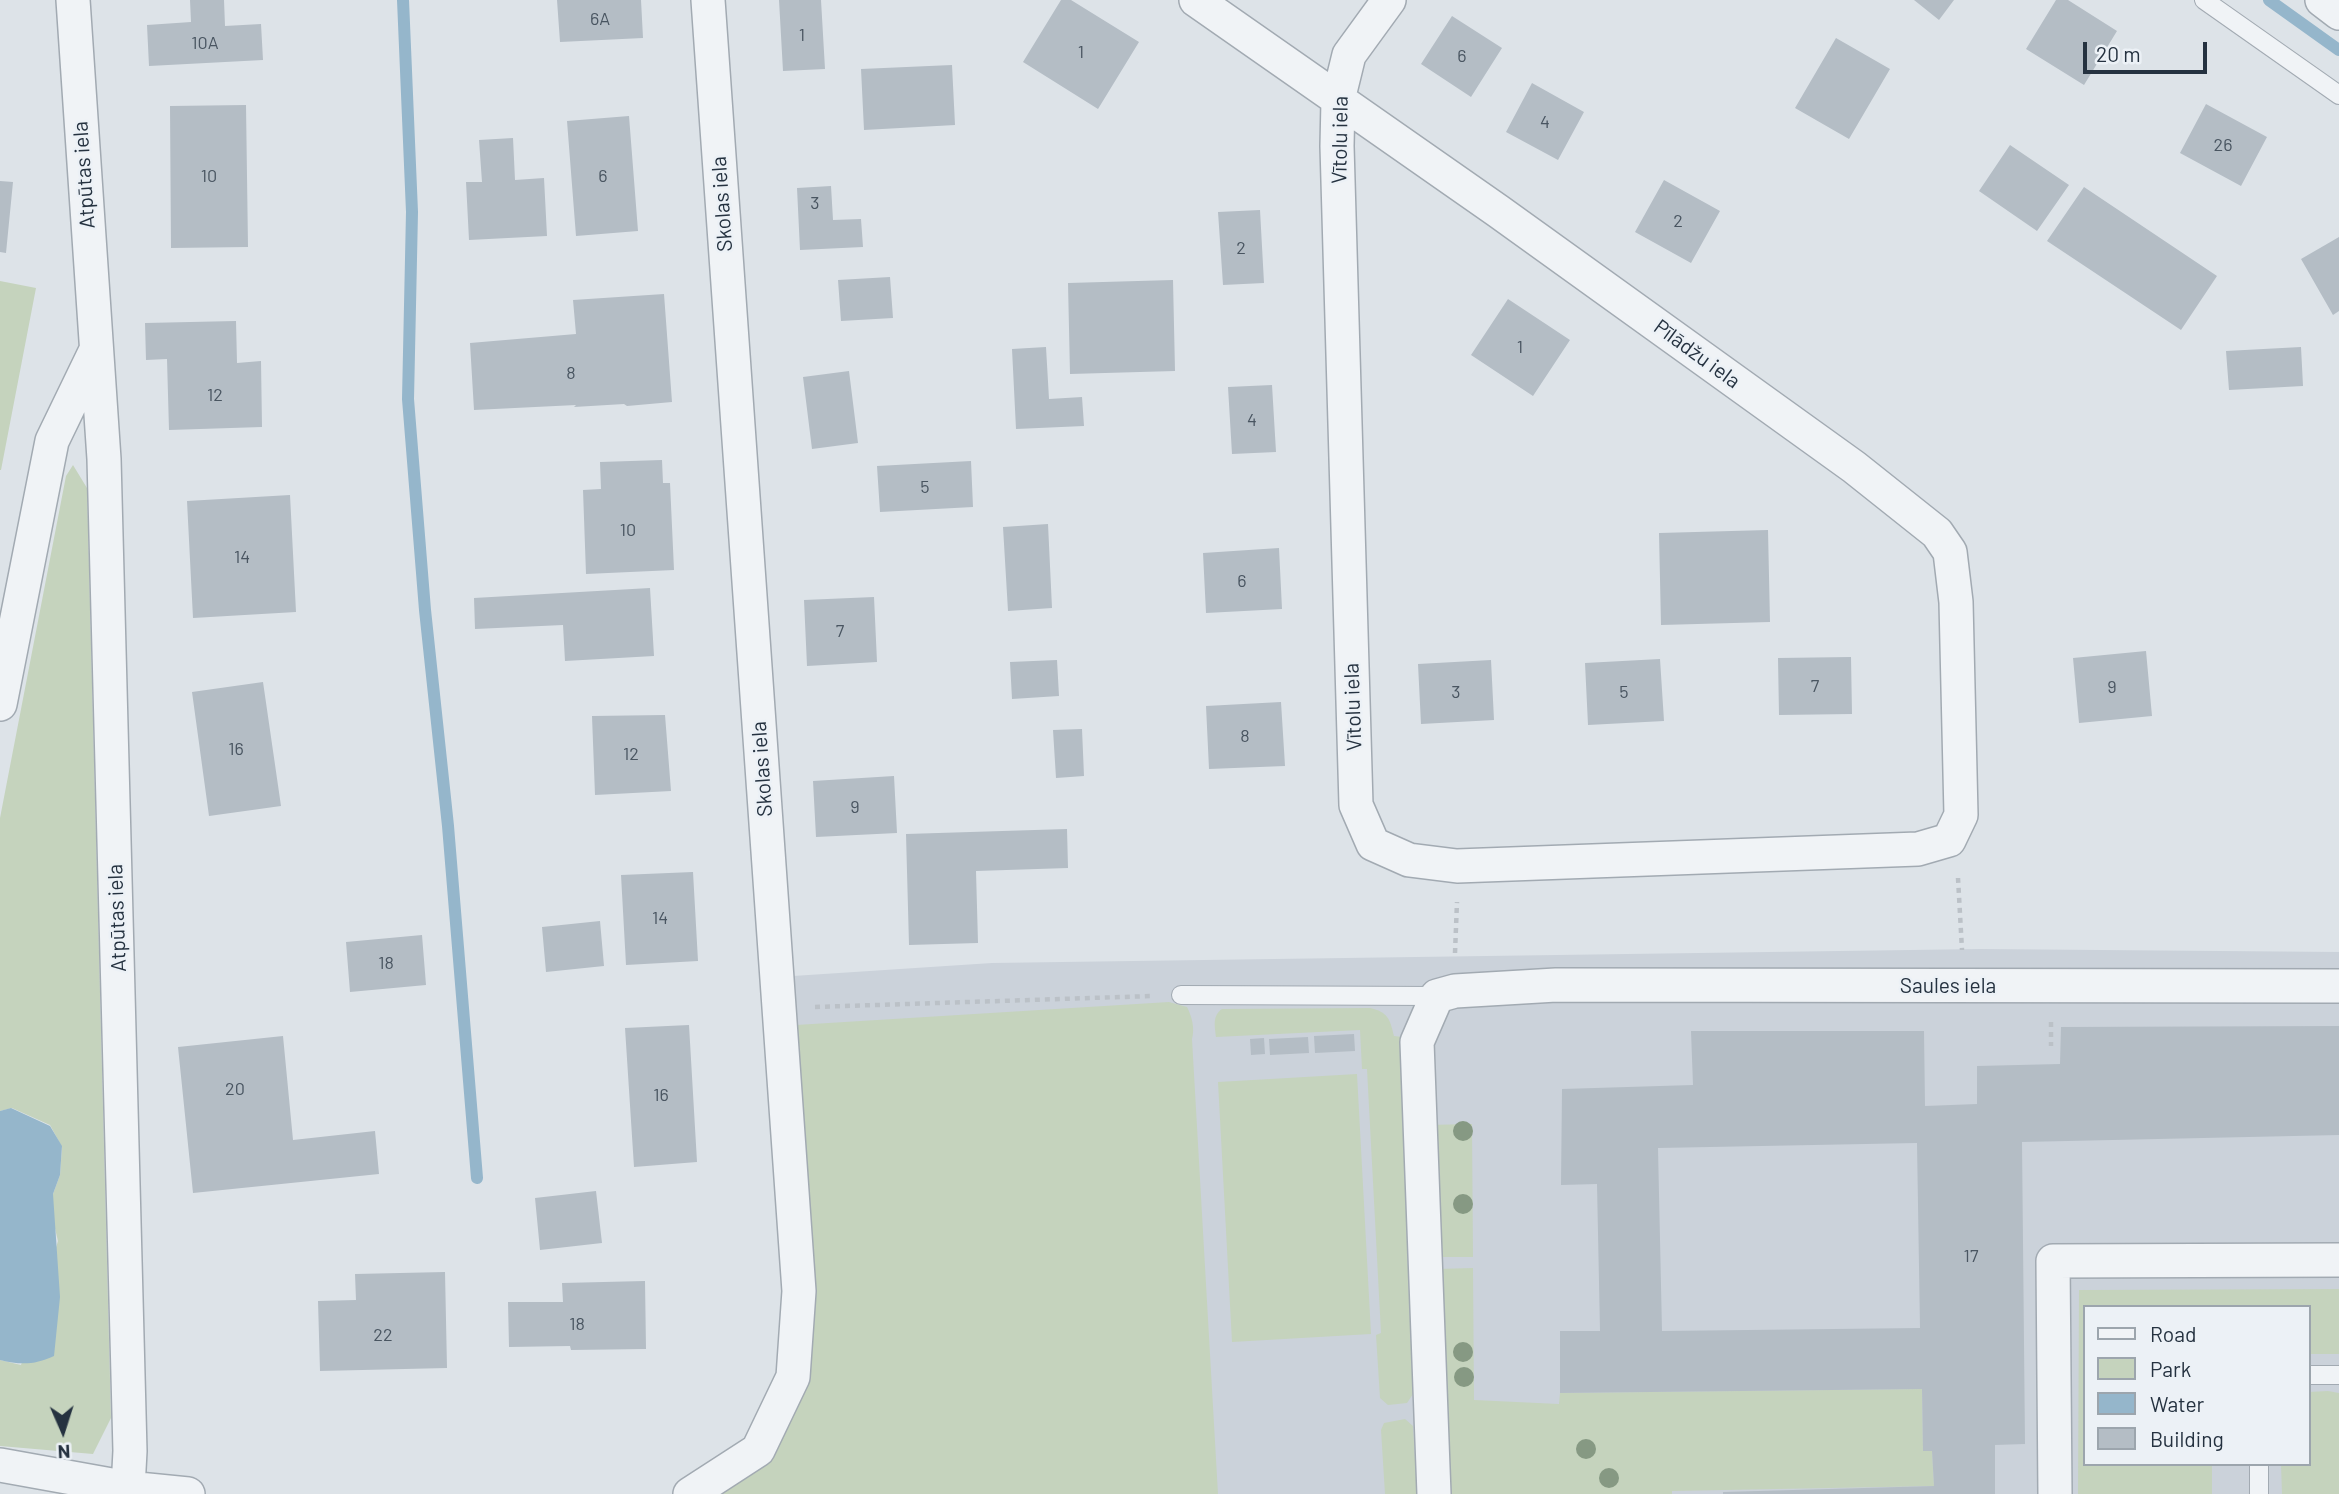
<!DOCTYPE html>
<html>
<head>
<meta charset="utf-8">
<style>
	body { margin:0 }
	#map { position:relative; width:2339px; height:1494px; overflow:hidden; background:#dde3e8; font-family:Barlow,sans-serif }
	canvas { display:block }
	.legend { position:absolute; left:2083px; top:1305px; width:228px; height:161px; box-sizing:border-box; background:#ecf1f6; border:2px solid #9ca5ad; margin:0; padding:9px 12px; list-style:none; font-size:21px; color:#253240 }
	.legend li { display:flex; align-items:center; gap:14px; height:35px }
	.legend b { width:35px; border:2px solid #9ca5ad }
	.north { position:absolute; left:28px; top:1396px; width:70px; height:70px; -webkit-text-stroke:5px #ecf1f6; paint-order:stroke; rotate:177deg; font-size:19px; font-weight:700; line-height:28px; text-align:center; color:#253240 }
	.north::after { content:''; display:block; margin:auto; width:24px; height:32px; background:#253240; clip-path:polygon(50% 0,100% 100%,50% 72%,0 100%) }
	.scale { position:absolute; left:2083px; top:42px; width:124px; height:32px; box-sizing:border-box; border:4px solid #253240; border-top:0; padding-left:9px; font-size:21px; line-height:24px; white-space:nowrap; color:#253240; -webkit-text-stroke:5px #ecf1f6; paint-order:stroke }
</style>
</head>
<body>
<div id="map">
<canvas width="2339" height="1494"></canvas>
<ul class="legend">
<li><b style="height:9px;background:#f0f3f6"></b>Road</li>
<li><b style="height:19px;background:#c5d3bd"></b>Park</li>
<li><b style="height:19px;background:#95b6cb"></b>Water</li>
<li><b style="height:19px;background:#b4bdc5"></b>Building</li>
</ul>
<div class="north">N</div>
<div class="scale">20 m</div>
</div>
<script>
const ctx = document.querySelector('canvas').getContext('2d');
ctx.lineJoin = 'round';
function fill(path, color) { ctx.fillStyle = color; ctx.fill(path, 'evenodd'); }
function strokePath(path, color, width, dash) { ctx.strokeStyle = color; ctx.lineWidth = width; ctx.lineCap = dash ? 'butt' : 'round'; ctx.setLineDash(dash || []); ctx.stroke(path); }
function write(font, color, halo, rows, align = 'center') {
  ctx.font = font + ' Barlow,sans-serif'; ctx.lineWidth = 5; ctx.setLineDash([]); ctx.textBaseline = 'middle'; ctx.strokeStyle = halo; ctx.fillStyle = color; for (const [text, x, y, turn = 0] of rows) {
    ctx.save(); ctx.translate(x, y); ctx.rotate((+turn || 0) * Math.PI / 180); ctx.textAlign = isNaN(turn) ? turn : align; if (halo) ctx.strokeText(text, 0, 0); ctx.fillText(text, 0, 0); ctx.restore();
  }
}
const built = new Path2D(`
	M1981,949l358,3v542h-1588l66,-124 -24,-394 199,-13zM2085,1307h224v157h-224z`);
const green = new Path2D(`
	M0,281l36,7 -35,182h-1z
	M73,465l14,23 24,930 -18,36 -93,-8v-86l21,5 37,-124 -5,-21v-26l7,-19 2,-28 -12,-22 -38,-17 -12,3v-293l66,-342z
	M1169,1002l18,5c5,10 8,21 5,32l26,455h-500l71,-82 7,-387z
	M1370,1008c18,4 20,11 24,28l9,1 4,209 6,148 -6,9 -19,2 -8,-7 -4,-63 5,-2 -14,-264h-5l-2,-39 -144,7c-1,-11 -4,-21 6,-28z
	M1357,1074l14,260 -139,8 -14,-260z
	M1472,1124l1,133h-38l-8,-132z
	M1473,1268l1,132 85,4 1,-11 362,-4 1,62h9l2,35 -262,5v3h-226l-9,-225z
	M2339,1289v65h-30v-47h-224v157h127v30h-134l1,-204z
	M2328,1391l11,2v101h-57l-1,-30h28v-72z
	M1405,1419l8,7 4,68h-32l-4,-64 3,-7z`);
const water = new Path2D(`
	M11,1108l39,18 12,20 -2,29 -7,19 7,103 -6,59c-19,9 -34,9 -54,4v-249z`);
const stream = new Path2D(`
	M403,0l9,212 -4,187 17,211 23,216 29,352
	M2269,0l70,50`);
const building = new Path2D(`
	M190,0h34l1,26 36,-2 2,36 -114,6 -2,-41 44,-3z
	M557,0h84l2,38 -83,4z
	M779,0h42l4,69 -42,2z
	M1061,0h10l68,42 -41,67 -75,-47z
	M1914,0h40l-15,20z
	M2056,0h12l49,31 -33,54 -58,-36z
	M1452,16l50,32 -31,49 -50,-33z
	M1836,38l54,31 -41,70 -54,-31z
	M952,65l3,60 -91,5 -3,-61z
	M1532,83l52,29 -26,48 -52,-28z
	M2206,104l61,33 -26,49 -61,-33z
	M246,105l2,142 -77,1 -1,-142z
	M629,116l9,115 -62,5 -9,-115z
	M513,138l2,42 29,-2 3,58 -78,4 -3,-58h16l-3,-42z
	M2010,145l59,40 -32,46 -58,-40z
	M1664,180l56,31 -29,52 -56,-31z
	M0,181l13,1 -7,71 -6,-1z
	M831,186l2,34 28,-1 2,28 -63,3 -3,-62z
	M2084,187l133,89 -36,54 -134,-89z
	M1260,210l4,73 -41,2 -5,-73z
	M2339,237v74l-6,4 -32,-56z
	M890,277l3,41 -52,3 -3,-41z
	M1173,280l2,91 -105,3 -2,-91z
	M664,294l8,108 -45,4 -3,-2 -50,3 2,-2 -102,5 -4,-67 106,-9 -3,-34z
	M1508,299l62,41 -37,56 -62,-41z
	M236,321l1,42 24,-2 1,66 -93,3 -2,-71 -21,1 -1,-37z
	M1046,347l3,52 33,-2 2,29 -68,3 -4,-80z
	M2301,347l2,39 -74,4 -3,-39z
	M849,371l9,72 -46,6 -9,-72z
	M1272,385l4,67 -44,2 -4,-67z
	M662,460l1,23h7l4,87 -88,4 -3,-84 18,-1 -1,-27z
	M971,461l2,46 -93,5 -3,-46z
	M290,495l6,117 -103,6 -6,-117z
	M1048,524l4,84 -44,3 -5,-84z
	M1768,530l2,92 -109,3 -2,-92z
	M1279,548l3,61 -76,4 -3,-60z
	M650,588l4,68 -89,5 -2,-36 -88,4 -1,-31z
	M874,597l3,65 -70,4 -3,-66z
	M2146,651l6,65 -73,7 -6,-65z
	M1851,657l1,57 -73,1 -1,-57z
	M1660,659l4,62 -76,4 -3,-62z
	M1057,660l2,36 -47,3 -2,-37z
	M1491,660l3,60 -73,4 -3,-60z
	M263,682l18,124 -72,10 -17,-124z
	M1281,702l4,64 -76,3 -3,-63z
	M665,715l6,76 -76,4 -3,-79z
	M1082,729l2,47 -28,2 -3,-48z
	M894,776l3,57 -81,4 -3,-56z
	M1067,829l1,39 -92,3 2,72 -69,2 -3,-111z
	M693,872l5,89 -72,4 -5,-90z
	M600,921l4,45 -58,6 -4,-45z
	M422,935l4,50 -76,7 -4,-50z
	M689,1025l8,137 -63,5 -9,-139z
	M2339,1026v109l-317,7 3,302 -30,1v49h-272v-2l211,-6 -2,-35h-9l-1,-62 -362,4v-62h40l-3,-147 -36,1 1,-96 131,-4 -2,-54h233l1,75 52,-2v-38l83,-2 1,-37zM1917,1143l3,185 -258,3 -4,-183z
	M1354,1034l1,17 -40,2 -1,-17z
	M283,1036l10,104 82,-9 4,43 -186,19 -15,-146z
	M1308,1037l1,16 -39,2 -1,-16z
	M1264,1038l1,16 -14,1 -1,-16z
	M596,1191l6,52 -62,7 -5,-52z
	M445,1272l2,96 -127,3 -2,-70 38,-1 -1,-26z
	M645,1281l1,68 -75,1 -1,-4 -61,1 -1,-45h55l-1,-19z`);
const path = new Path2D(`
	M1958,878l4,72
	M1455,953l2,-51
	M815,1007l337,-11
	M2051,1022v24`);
const lane = new Path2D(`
	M2204,0l135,95
	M1181,995l256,1
	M2309,1375h30
	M2259,1464v30`);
const street = new Path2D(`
	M73,0l31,459 26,992 -2,37
	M1196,0l302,211 356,256 83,66 13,19 6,50 5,213 -12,25 -31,9 -461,17 -48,-6 -36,-16 -17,-39 -19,-659 1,-46 11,-45 40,-55
	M2322,0l17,13
	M0,704l52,-263 44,-91
	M0,1465l128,23 60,6
	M690,1494l68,-44 35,-73 6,-86 -91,-1291
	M1434,1494l-17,-452 20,-46 18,-5 101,-6 783,1
	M2055,1494l-2,-233 286,-1`);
const trees = [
	[1463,1131],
	[1463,1204],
	[1463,1352],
	[1464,1377],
	[1586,1449],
	[1609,1478]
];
const numberNames = [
	["6A",600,19],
	["1",802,35],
	["10A",205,43],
	["1",1081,52],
	["6",1462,56],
	["4",1545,122],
	["26",2223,145],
	["10",209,176],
	["6",603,176],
	["3",815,203],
	["2",1678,221],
	["2",1241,248],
	["1",1520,347],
	["8",571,373],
	["12",215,395],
	["4",1252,420],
	["5",925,487],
	["10",628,530],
	["14",242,557],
	["6",1242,581],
	["7",840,631],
	["7",1815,686],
	["9",2112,687],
	["3",1456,692],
	["5",1624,692],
	["8",1245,736],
	["16",236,749],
	["12",631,754],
	["9",855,807],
	["14",660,918],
	["18",386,963],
	["20",235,1089],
	["16",661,1095],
	["17",1971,1256],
	["18",577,1324],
	["22",383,1335]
];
const streetNames = [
	["Vītolu iela",1340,140,-89],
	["Atpūtas iela",84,175,-94],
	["Skolas iela",722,204,-94],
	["Pīlādžu iela",1697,354,36],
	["Vītolu iela",1353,707,-92],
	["Skolas iela",762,769,-94],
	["Atpūtas iela",117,918,-92],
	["Saules iela",1948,986]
];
fill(built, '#cbd2da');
fill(green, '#c5d3bd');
fill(water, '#95b6cb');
strokePath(stream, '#95b6cb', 12);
fill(building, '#b4bdc5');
strokePath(lane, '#a2aab2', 20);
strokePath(street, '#a2aab2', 36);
strokePath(path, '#bbc1c7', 4.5, [5, 5]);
strokePath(lane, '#f0f3f6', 18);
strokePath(street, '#f0f3f6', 33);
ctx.fillStyle = '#869983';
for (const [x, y] of trees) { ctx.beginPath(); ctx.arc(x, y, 10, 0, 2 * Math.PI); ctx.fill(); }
write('18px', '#495561', null, numberNames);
write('21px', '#253240', '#ecf1f6', streetNames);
</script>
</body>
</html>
